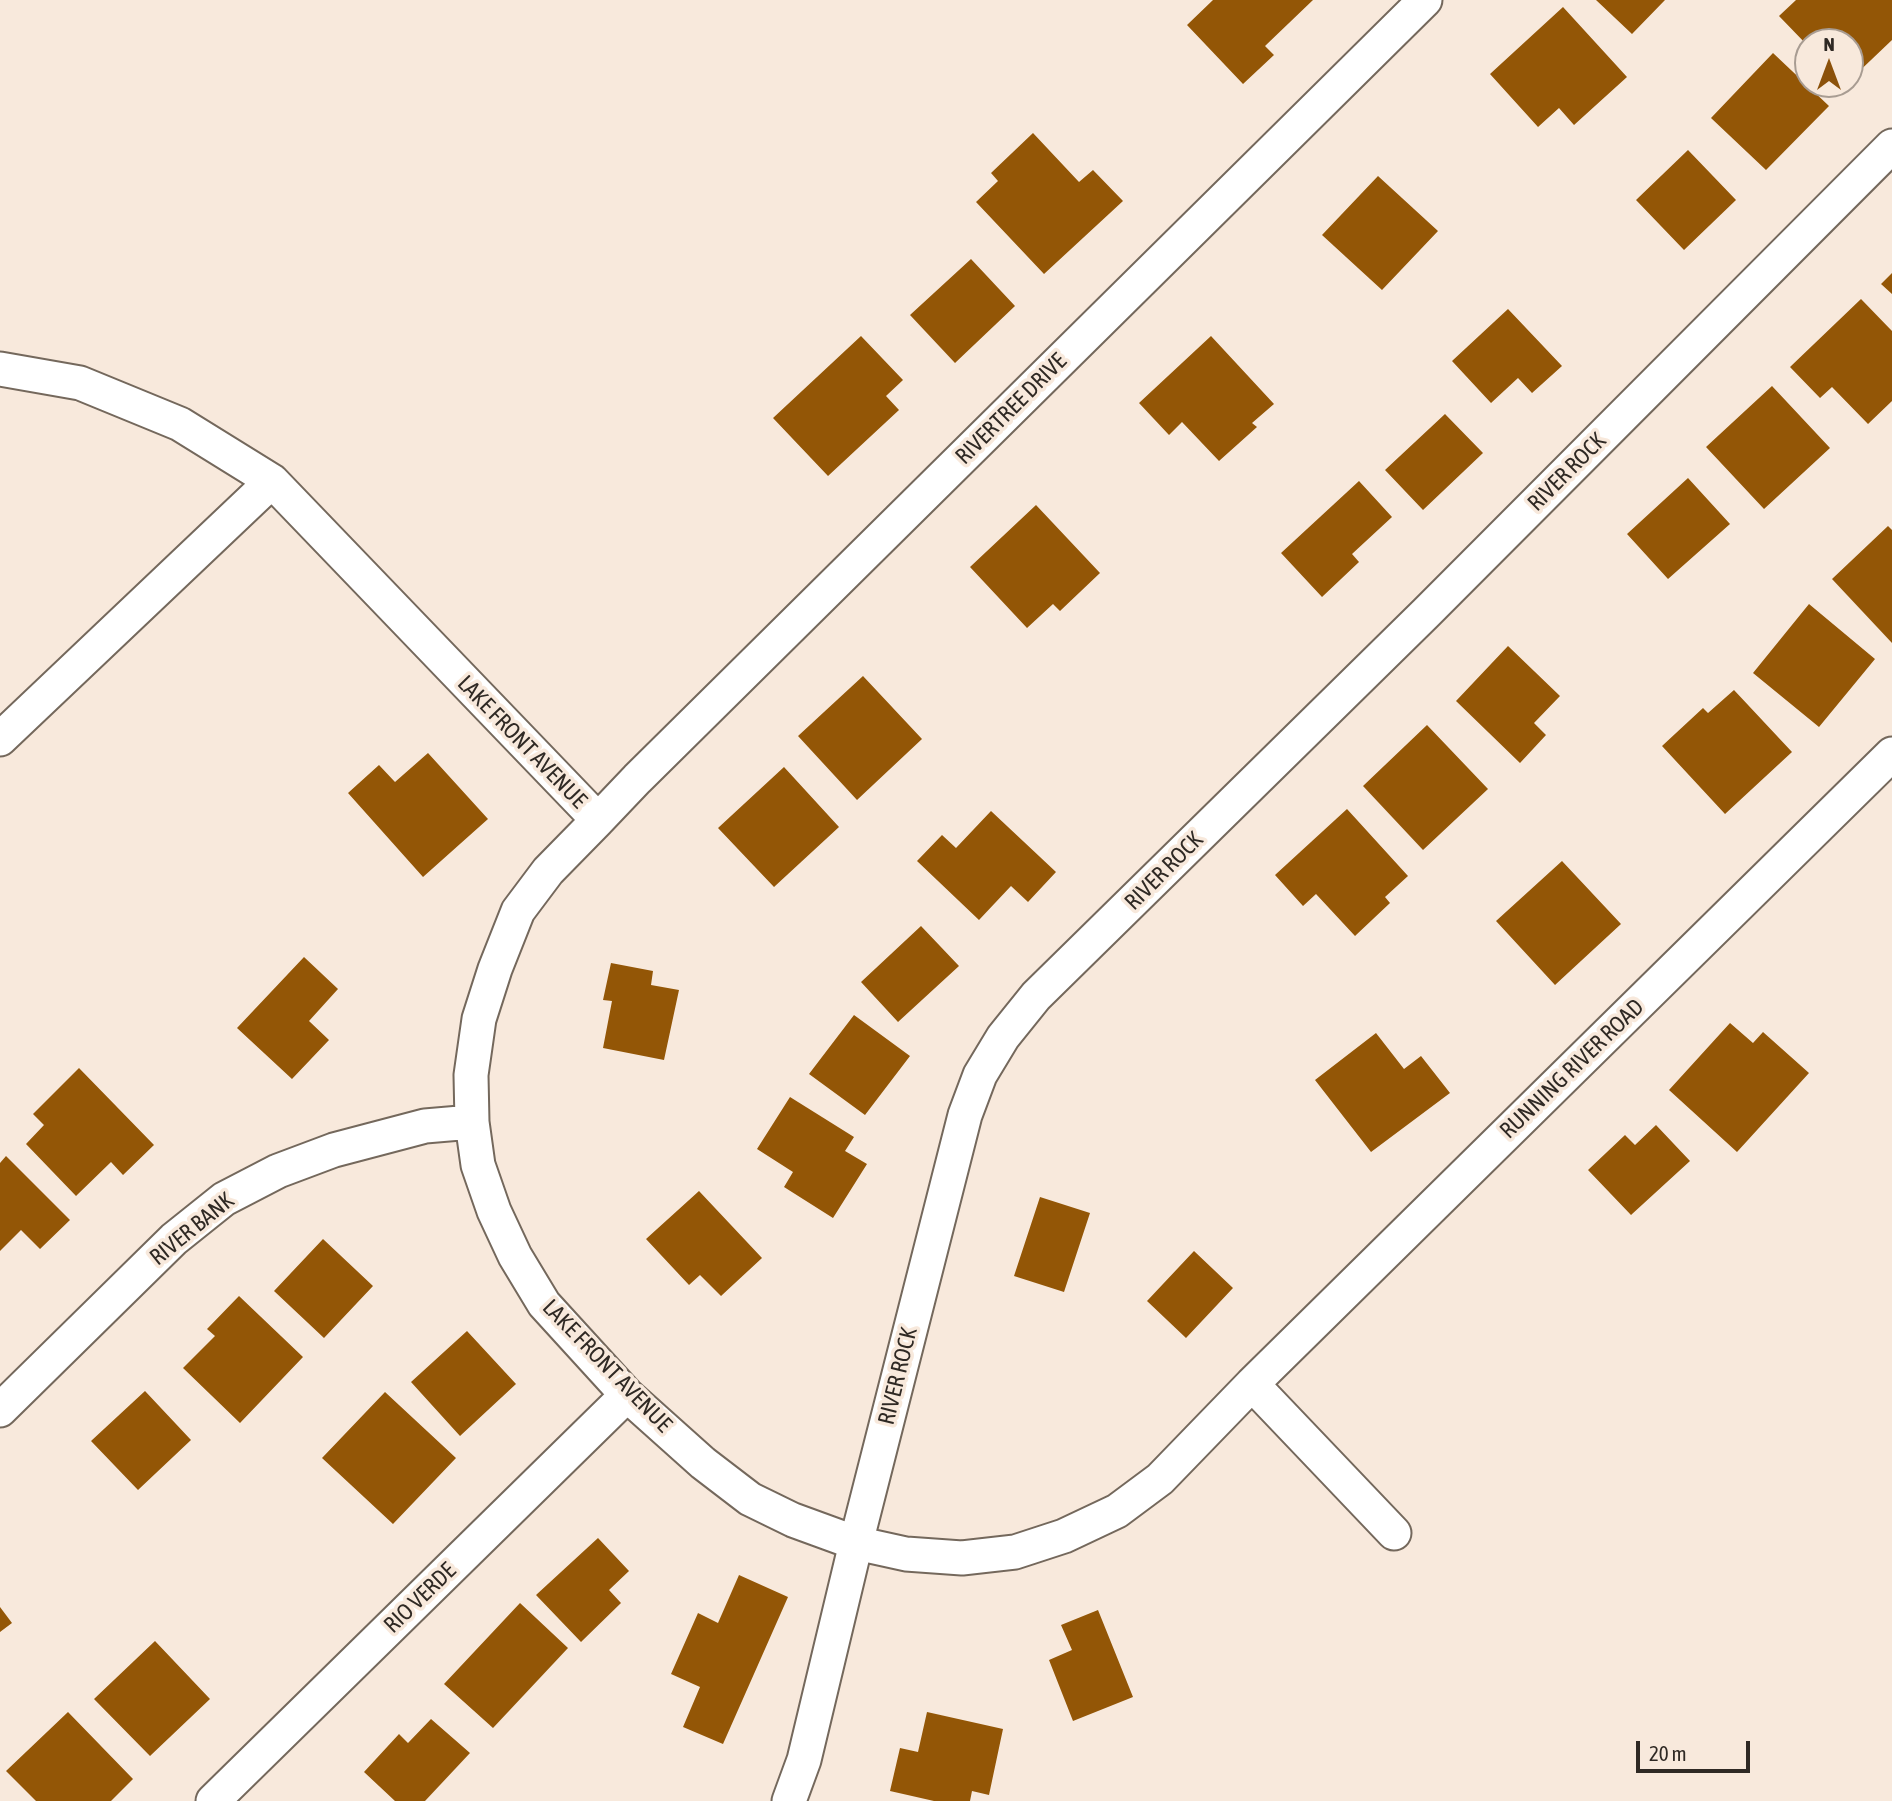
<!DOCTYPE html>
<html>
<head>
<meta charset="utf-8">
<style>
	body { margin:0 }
	#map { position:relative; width:1892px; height:1801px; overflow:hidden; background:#f8e9dc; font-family:"Asap Condensed",sans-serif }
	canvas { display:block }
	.north { position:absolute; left:1794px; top:28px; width:70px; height:70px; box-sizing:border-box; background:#f8e9dc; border:2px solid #a89c92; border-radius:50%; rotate:0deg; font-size:19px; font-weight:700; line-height:28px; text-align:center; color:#2f2924 }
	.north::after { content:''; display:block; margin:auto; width:24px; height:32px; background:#8b510a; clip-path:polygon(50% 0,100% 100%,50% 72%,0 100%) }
	.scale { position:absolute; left:1636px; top:1741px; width:114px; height:32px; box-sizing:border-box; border:4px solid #2f2924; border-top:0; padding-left:9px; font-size:21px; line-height:24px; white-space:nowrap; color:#2f2924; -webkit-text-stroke:5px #f8e9dc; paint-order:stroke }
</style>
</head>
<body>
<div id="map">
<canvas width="1892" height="1801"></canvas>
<div class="north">N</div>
<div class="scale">20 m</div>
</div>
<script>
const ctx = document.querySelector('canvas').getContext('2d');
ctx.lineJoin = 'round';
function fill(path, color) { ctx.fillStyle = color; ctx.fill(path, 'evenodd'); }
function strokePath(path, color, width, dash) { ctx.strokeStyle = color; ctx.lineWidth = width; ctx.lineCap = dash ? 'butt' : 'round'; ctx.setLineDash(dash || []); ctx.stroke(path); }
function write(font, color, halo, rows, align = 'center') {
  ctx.font = font + ' "Asap Condensed",sans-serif'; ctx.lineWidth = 7; ctx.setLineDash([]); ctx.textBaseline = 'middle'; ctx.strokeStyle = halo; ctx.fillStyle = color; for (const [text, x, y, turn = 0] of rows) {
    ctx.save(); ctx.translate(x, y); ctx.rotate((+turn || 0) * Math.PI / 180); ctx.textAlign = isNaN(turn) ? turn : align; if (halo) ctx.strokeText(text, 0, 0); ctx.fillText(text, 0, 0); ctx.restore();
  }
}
const building = new Path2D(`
	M1213,0h100l-48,46 9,9 -31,29 -56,-59z
	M1596,0h69l-33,34z
	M1796,0h96v40l-42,40v-38h-42v4l-29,-30z
	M1563,7l64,70 -53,48 -15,-17 -21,19 -48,-53z
	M1773,53l56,53 -63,64 -55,-52z
	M1033,133l46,49 14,-12 30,31 -79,73 -68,-72 22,-21 -7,-8z
	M1688,150l48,50 -52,50 -48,-50z
	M1378,176l60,55 -56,59 -60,-55z
	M971,259l44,47 -60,57 -45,-48z
	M1892,273v21l-11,-10z
	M1861,299l31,32v70l-24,23 -36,-37 -12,11 -30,-31z
	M1508,309l54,57 -30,27 -14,-15 -27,25 -39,-42z
	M861,336l42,44 -17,16 13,14 -71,66 -55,-58z
	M1211,336l63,68 -22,19 5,4 -38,34 -37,-39 -13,13 -30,-32z
	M1772,386l58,62 -66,61 -58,-62z
	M1445,414l38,39 -60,57 -38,-40z
	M1688,478l42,46 -62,55 -41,-45z
	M1359,481l33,36 -40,37 7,8 -37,35 -41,-44z
	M1036,505l64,68 -40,38 -7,-7 -26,24 -57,-61z
	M1888,526l4,4v113l-60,-64z
	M1809,604l66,55 -56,68 -66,-54z
	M1508,646l52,50 -26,27 12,12 -26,28 -64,-62z
	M863,676l59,63 -65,61 -59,-64z
	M1734,690l58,62 -67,62 -63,-68 41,-38 5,5z
	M1427,725l61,64 -65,61 -60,-64z
	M428,753l60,66 -65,58 -75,-84 31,-28 16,17z
	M784,767l55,60 -65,60 -56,-59z
	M1347,809l61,67 -23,21 5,6 -35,33 -39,-42 -13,12 -28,-31z
	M991,811l65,61 -28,30 -17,-16 -32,34 -62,-59 25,-26 14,13z
	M1562,861l59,63 -66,61 -59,-64z
	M921,926l38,40 -61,56 -37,-40z
	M304,957l34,32 -29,32 20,19 -37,39 -55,-51z
	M611,963l42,8 -2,14 28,5 -15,70 -61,-12 9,-47 -9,-1z
	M854,1015l56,41 -45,59 -56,-41z
	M1730,1023l23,20 10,-11 46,41 -72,79 -68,-62z
	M1376,1033l28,36 17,-13 29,37 -79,59 -56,-72z
	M79,1068l75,77 -31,30 -12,-13 -35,34 -50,-52 18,-19 -11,-11z
	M790,1097l64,40 -9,14 22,13 -34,54 -49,-31 9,-15 -36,-23z
	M1656,1125l34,36 -59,54 -43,-45 37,-35 10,10z
	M6,1156l64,64 -30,29 -19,-19 -21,21v-88z
	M699,1191l63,67 -41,38 -21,-21 -11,10 -43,-46z
	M1040,1197l50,16 -26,79 -50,-16z
	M323,1239l50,47 -49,52 -50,-47z
	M1194,1251l39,37 -47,50 -39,-37z
	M239,1296l64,61 -63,66 -57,-55 32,-32 -8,-7z
	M467,1331l49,53 -56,52 -49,-54z
	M145,1391l46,49 -53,50 -47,-49z
	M385,1392l71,66 -63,66 -71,-66z
	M598,1538l31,33 -20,19 12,13 -40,39 -45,-47z
	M739,1575l49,22 -65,147 -40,-17 17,-40 -29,-13 27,-61 20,10z
	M520,1603l48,45 -75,80 -49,-44z
	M0,1607l12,16 -12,9z
	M1098,1610l35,87 -60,24 -24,-61 23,-10 -11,-25z
	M155,1641l55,58 -60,57 -56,-57z
	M68,1712l65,67 -22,22h-75l-30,-30z
	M927,1712l76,17 -14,66 -17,-4 -2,10h-36l-44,-10 10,-43 18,4z
	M431,1719l39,34 -45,48h-30l-31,-29 35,-38 9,9z`);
const street = new Path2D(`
	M0,369l80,14 100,41 92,57 326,339 -50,51 -30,40 -23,58 -16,50 -8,56 1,47 6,43 16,46 21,45 29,48 83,91 76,68 47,36 43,21 63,23 50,11 56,4 53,-6 49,-16 53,-25 43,-32 92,-95 142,149
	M0,739l272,-258
	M598,820l39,-41 788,-779
	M1252,1384l640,-630
	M0,1410l174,-171 50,-40 54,-28 56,-21 91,-24 47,-4
	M213,1801l414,-406
	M789,1801l15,-41 52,-217 109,-428 15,-40 23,-38 33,-41 390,-383 466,-467`);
const streetNames = [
	["RIVERTREE DRIVE",1011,409,-45],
	["RIVER ROCK",1567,472,-45],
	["LAKE FRONT AVENUE",522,742,46],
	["RIVER ROCK",1164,871,-45],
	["RUNNING RIVER ROAD",1572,1069,-44],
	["RIVER BANK",192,1229,-39],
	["LAKE FRONT AVENUE",607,1366,46],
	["RIVER ROCK",898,1376,-76],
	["RIO VERDE",420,1598,-44]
];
fill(building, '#935606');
strokePath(street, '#74685c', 37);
strokePath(street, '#fff', 33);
write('23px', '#2f2924', '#f8e9dc', streetNames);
</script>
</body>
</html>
